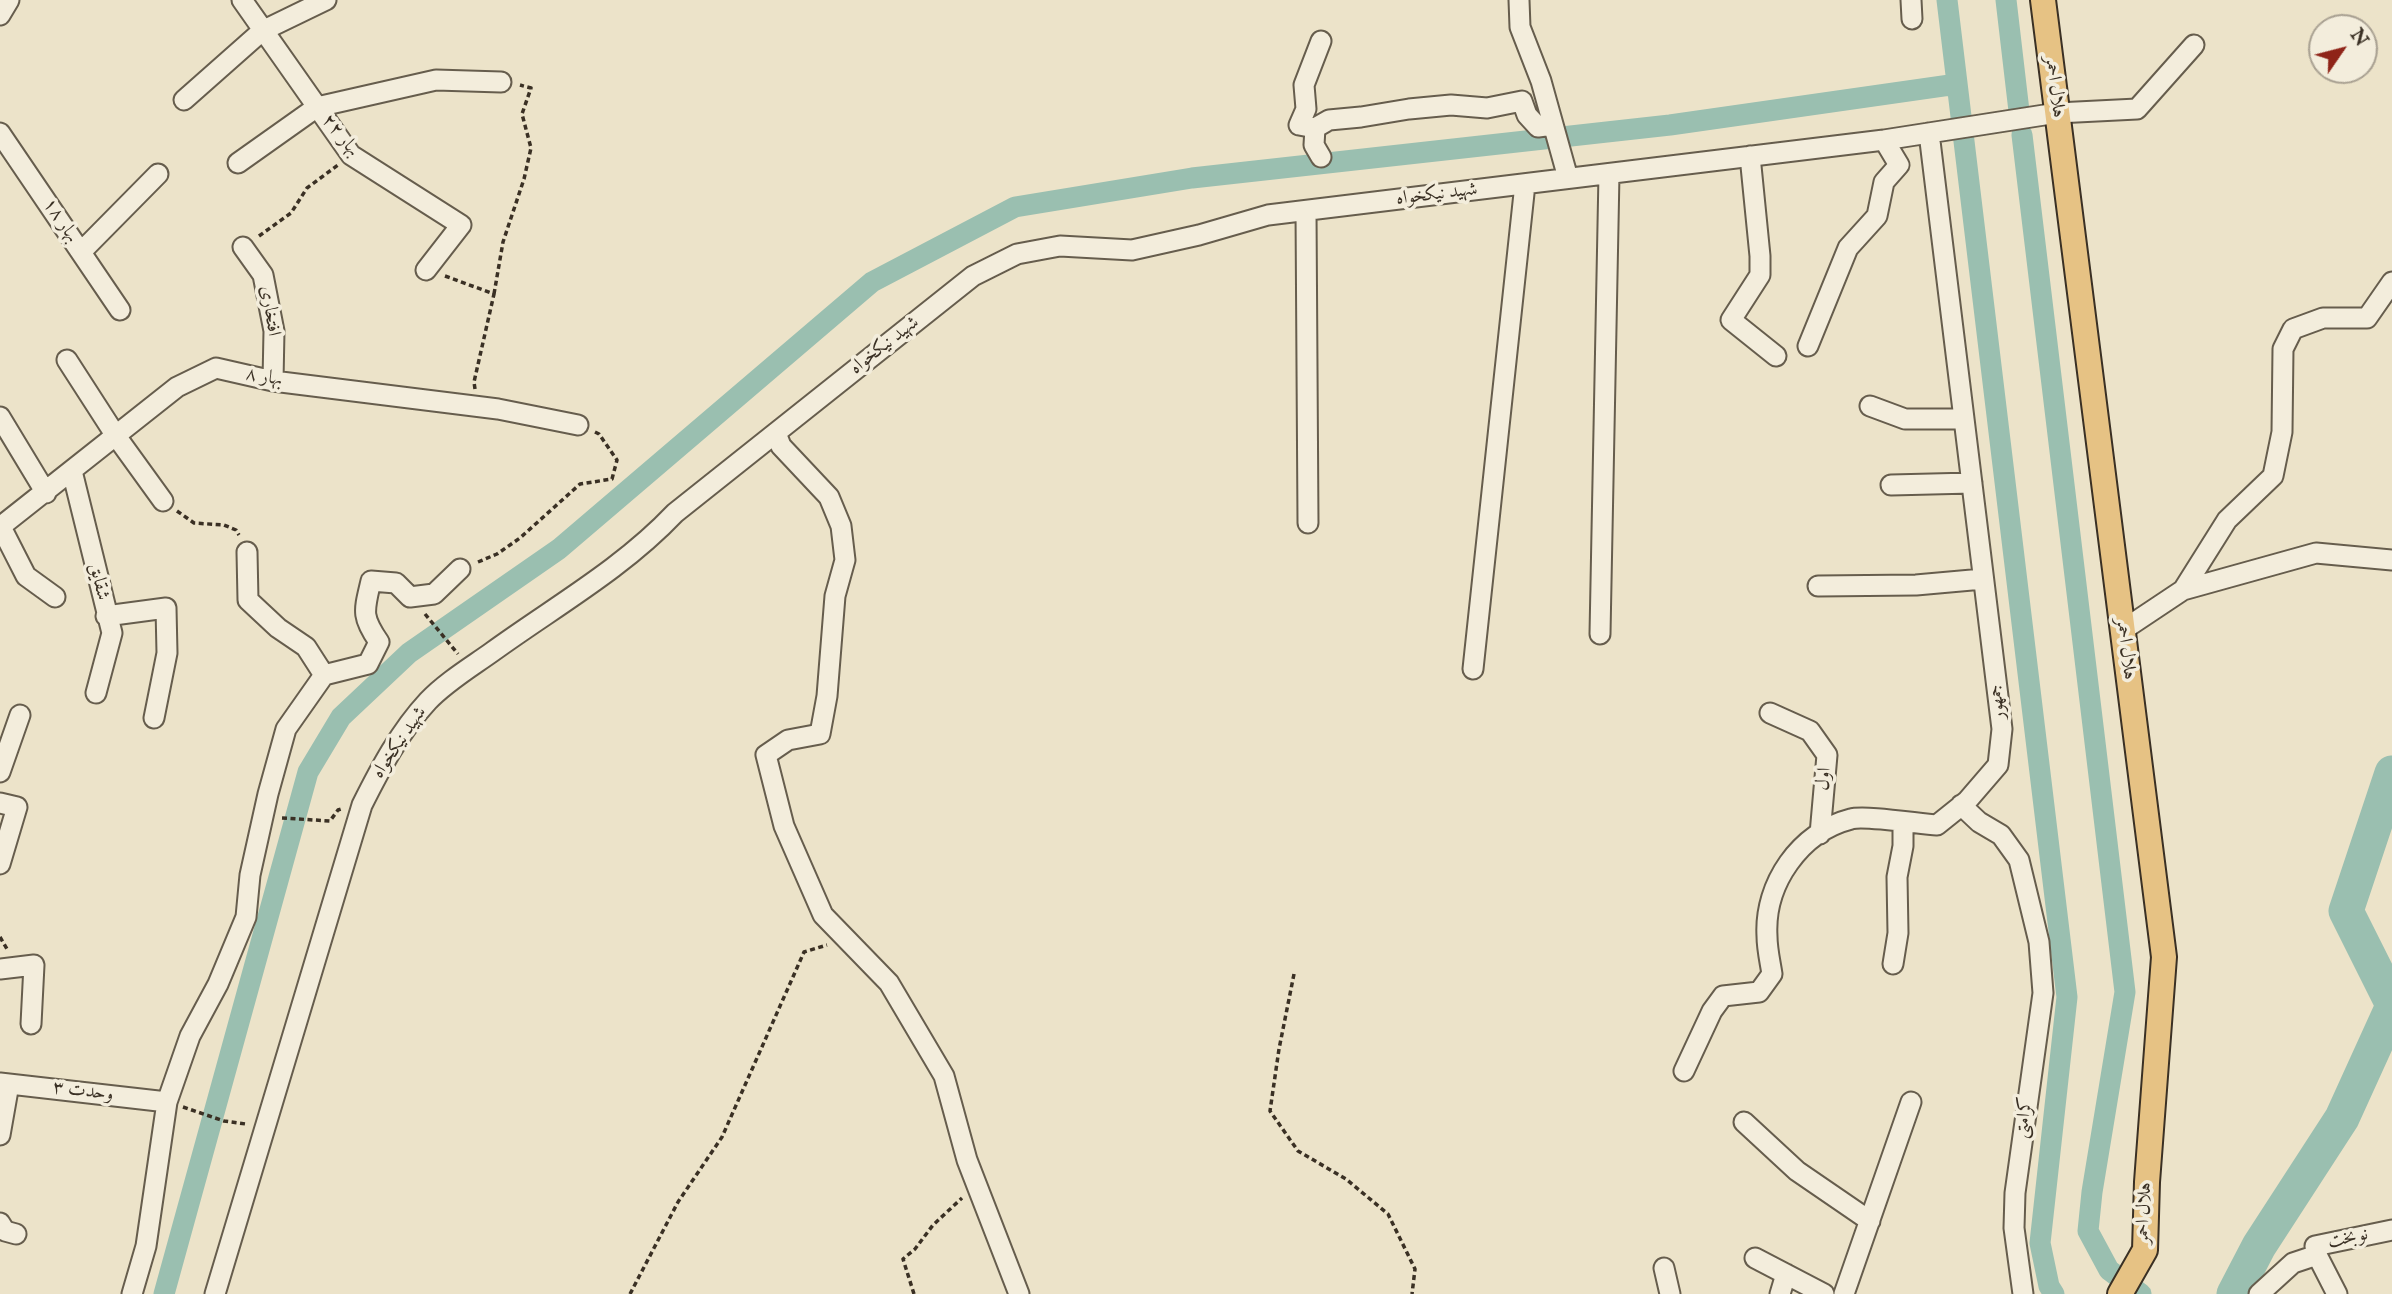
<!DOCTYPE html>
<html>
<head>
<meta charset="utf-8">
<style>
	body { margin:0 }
	#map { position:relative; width:2392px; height:1294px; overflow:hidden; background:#ece3c9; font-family:"IM FELL English",serif }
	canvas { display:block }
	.north { position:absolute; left:2308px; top:14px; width:70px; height:70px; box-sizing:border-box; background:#f3eddc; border:2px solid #a9a192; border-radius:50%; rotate:55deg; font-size:19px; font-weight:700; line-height:28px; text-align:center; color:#3a3024 }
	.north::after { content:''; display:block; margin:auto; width:24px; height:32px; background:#8f2418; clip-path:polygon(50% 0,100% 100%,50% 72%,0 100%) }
</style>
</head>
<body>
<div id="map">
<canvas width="2392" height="1294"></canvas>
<div class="north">N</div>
</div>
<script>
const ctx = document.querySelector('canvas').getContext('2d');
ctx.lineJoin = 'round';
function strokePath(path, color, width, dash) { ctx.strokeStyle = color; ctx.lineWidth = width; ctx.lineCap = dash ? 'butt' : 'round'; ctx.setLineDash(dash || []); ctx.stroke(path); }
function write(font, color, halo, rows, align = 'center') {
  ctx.font = font + ' "IM FELL English",Amiri,serif'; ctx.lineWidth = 7; ctx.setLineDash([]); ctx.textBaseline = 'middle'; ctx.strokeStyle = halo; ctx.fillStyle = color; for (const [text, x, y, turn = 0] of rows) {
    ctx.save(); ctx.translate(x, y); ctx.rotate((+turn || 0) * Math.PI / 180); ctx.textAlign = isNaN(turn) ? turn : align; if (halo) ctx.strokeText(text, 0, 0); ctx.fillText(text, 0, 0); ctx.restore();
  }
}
const canal = new Path2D(`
	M1947,0l120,997 -27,246 9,43 5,8
	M2006,0l13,111
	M2022,135l103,857 -33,200 -4,39 21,39 32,24
	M164,1294l144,-522 33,-55 68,-64 150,-104 313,-267 143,-75 177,-29 478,-53 287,-41`);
const river = new Path2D(`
	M2392,773l-46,138 46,92
	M2234,1294l25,-48 83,-128 50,-110`);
const path = new Path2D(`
	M259,236l32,-23 16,-25 31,-23
	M445,276l49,18 -20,88 1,7
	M494,294l9,-52 21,-63 7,-31 -9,-34 9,-26 -11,-3
	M177,511l17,12 30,2 12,5 3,5
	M478,562l19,-8 23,-16 60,-54 32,-5 5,-19 -18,-26 -6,-3
	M425,614l33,40
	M282,818l48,3 8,-11 3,-1
	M0,937l7,12
	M1294,974l-15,75 -9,62 28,40 48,28 42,35 27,55 -3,25
	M183,1107l41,14 22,3
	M630,1294l48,-92 44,-65 82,-185 23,-7
	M914,1294l-11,-35 12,-10 18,-24 29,-27`);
const minor = new Path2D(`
	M242,0l109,155 110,70 -35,45
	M1519,0l1,27 21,54 27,97
	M1911,0l1,19
	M0,15l9,-15
	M1321,41l-17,44 2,24 -7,16 16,3 -1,17 7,12
	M184,100l78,-69 64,-31
	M1315,128l14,-8 32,-3 48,-8 42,-4 36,3 35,-7 5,14 11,12 15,-2
	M0,133l120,177
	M1750,156l10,100v19l-29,45 45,36
	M238,163l79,-56 119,-27 65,2
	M1306,211l2,312
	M243,247l20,28 11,56 -1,50
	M81,252l77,-78
	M1808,346l40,-98 29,-32 7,-34 15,-17 -15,-25
	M67,360l49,76 47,65
	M1870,406l35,13h59
	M0,417l46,76
	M776,433l5,13 48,51 12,29 4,34 -10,36 -8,100 -7,38 -32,6 -22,15 18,71 39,89 66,68 55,93 23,84 52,134
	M72,471l40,162 -16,60
	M1891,485l81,-2
	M0,527l177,-140 39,-19 57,13 225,28 80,16
	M1,527l25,49 29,21
	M247,552l1,48 30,28 28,19 18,28
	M1818,586l98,-1 67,-6
	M2183,590l44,-70 46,-44 9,-44 1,-83 10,-20 30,-11h44l25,-36
	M106,616l60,-8 1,45 -13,65
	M2123,630l60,-40 133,-37 76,7
	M1600,634l9,-460
	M1473,669l52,-485
	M1770,713l40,18 17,24 -7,79
	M0,772l20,-57
	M0,803l17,4 -17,57
	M1961,805l18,17 22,13 18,25 20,82 4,51 -28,200 -1,35 9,66
	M1893,964l5,-31 -1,-56 6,-31v-23
	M0,969l34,-4 -3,59
	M1684,1071l28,-60 11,-15 36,-4 13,-18c-2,-13 -5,-25 -5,-38 -3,-52 33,-104 84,-117 13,-4 69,5 86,6l30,-24 31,-36 4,-36 -73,-596
	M0,1083l167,19
	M1744,1122l53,49 73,50
	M0,1135l9,-51
	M0,1223l5,8 11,3
	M1755,1258l69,36
	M1664,1268l6,26
	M132,1294l14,-48 21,-144 23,-66 28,-52 28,-67 4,-42 18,-81 18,-65 38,-54 44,-11 11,-22c-18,-26 -15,-31 -8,-61l25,2 14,14 24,-3 26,-25
	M215,1294l147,-489c18,-36 38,-74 66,-104 18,-19 43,-34 64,-49 62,-45 130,-83 183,-139l298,-237 44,-22 43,-8 72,4 67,-15 69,-20 616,-75 173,-27 80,-4 57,-64
	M1780,1294l6,-20
	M1844,1294l67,-192
	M2259,1294l34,-31 24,-8
	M2337,1294l-20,-39 -2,-9 77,-16`);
const major = new Path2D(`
	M2043,0l121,957 -17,225 -2,68 -25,44`);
const streetNames = [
	["هلال احمر",2054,87,83],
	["بهار ۲۲",340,136,51],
	["شهید نیکخواه",1437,195,-7],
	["بهار ۱۸",60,221,56],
	["افتخاری",269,311,81],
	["شهید نیکخواه",885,346,-38],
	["بهار ۸",264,378,10],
	["شقایق",98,582,77],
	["هلال احمر",2125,649,83],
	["جمهور",1998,702,-97],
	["شهید نیکخواه",400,743,-56],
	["اول",1825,779,-85],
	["وحدت ۳",83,1092,7],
	["کرامتی",2025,1118,-82],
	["هلال احمر",2145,1213,-87],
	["نوبخت",2348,1239,-12]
];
strokePath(canal, '#9abfb0', 21);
strokePath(river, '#9abfb0', 35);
strokePath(minor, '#665d4d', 23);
strokePath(major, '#3a3024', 28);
strokePath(path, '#3a3024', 3.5, [5, 3.5]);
strokePath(minor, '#f3eddc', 19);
strokePath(major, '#e6c284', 24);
write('19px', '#3a3024', '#f3eddc', streetNames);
</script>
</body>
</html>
